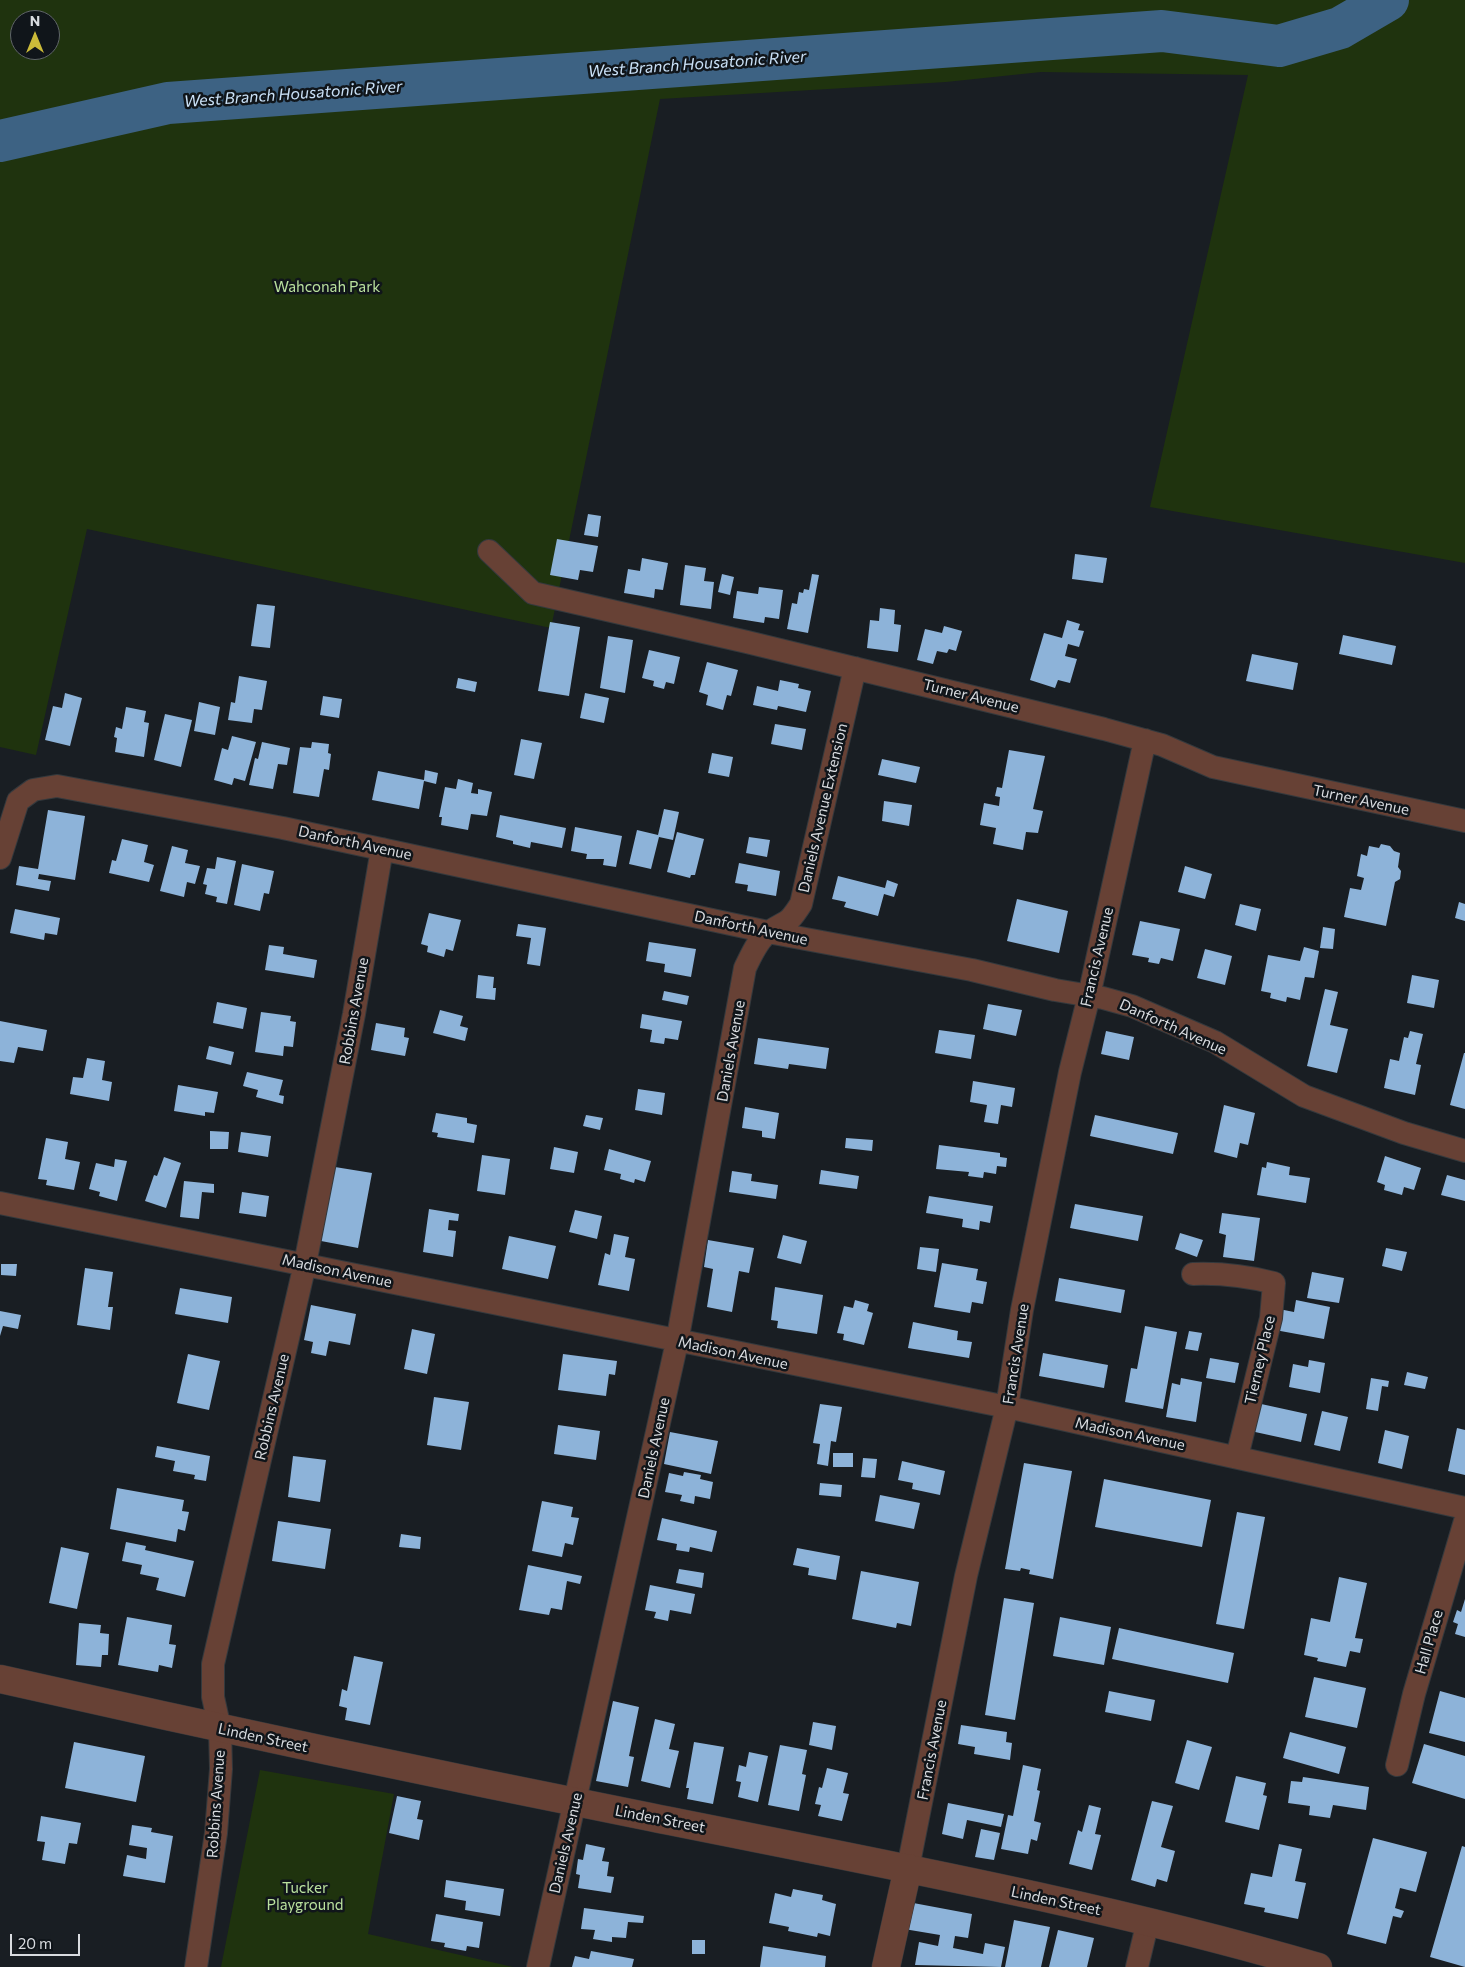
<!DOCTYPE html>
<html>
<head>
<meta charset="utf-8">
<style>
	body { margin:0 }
	#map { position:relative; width:1465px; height:1967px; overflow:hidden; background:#191e23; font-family:Commissioner,sans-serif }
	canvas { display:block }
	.north { position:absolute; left:10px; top:10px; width:50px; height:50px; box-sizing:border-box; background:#10151a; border:1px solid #606569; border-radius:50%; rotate:0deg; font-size:14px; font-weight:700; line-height:20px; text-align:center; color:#d9dce0 }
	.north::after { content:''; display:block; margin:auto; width:18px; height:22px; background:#cbba39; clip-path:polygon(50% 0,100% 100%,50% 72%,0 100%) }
	.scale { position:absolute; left:10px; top:1934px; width:70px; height:22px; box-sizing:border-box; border:2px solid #d9dce0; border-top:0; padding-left:6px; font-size:15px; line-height:18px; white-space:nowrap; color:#d9dce0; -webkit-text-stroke:4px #10151a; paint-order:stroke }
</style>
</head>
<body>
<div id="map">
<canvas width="1465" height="1967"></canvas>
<div class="north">N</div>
<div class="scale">20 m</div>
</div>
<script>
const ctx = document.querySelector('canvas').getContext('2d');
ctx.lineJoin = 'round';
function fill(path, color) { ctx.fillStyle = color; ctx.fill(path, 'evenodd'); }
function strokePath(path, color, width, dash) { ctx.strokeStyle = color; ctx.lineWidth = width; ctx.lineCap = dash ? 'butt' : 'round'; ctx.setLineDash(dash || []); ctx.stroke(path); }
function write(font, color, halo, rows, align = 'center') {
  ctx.font = font + ' Commissioner,sans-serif'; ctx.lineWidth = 5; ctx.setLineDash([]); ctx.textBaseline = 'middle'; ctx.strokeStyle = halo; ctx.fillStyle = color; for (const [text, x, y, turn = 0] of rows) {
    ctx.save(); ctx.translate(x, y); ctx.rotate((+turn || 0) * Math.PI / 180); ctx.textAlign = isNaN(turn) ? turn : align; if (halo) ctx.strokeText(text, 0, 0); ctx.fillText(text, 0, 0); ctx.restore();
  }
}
const green = new Path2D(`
	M0,0h1465v563l-315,-56 98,-432 -207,-3 -95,10 -286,17 -109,529 -464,-99 -51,226 -36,-8zM20,20h30v30h-30z
	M260,1770l134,24 -26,140 145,33h-292z`);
const river = new Path2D(`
	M0,141l168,-38 994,-72 117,15 61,-18 48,-28`);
const building = new Path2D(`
	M588,514l13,2 -3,21 -14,-2z
	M557,539l41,7 -5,26 -13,-2 -2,10 -28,-5z
	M1075,554l32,4 -4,25 -31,-4z
	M642,558l26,5 -5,27 -8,-1 -1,9 -30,-5 4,-24 12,2z
	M685,565l21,3 -2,13 10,1 -3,27 -31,-4z
	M722,574l12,3 -4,18 -12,-3z
	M812,574l7,1 -11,58 -21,-4 5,-26 5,1 2,-12 4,1 1,-4 5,1z
	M759,587l24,3 -4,29 -14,-2 -1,6 -31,-5 4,-27 21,3z
	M257,604l18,2 -5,42 -19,-2z
	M880,608l15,2 -1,14 7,1 -3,27 -31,-4 3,-28 9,1z
	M1067,620l13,4 -2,6 6,1 -5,16 -11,-3 -3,12 12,3 -7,24 -12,-3 -3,8 -25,-8 14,-47 18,5z
	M550,622l30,5 -11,69 -31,-5z
	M944,626l18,5 -6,20 -7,-2 -2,4 -10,-2 -4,13 -16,-4 8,-31 17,4z
	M1343,635l53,11 -4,19 -53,-11z
	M608,636l25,4 -8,53 -25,-5z
	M649,650l31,7 -6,27 -8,-2 -2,7 -11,-3 1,-5 -12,-3z
	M1252,654l46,9 -5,27 -47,-9z
	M707,662l31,8 -7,26 -4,-1 -4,15 -17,-5 2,-10 -9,-3z
	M239,676l28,5 -5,29 -8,-1 -2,14 -24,-3 3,-18 4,1z
	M458,678l19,4 -2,10 -19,-4z
	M780,680l19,4 -1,4 13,3 -5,21 -28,-6 -1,4 -24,-5 4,-19 21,5z
	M65,693l17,5 -12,48 -25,-6 8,-34 9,2z
	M585,693l24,5 -5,25 -24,-5z
	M323,696l19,3 -3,19 -19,-3z
	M199,702l21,5 -5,28 -21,-4z
	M126,707l20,4 -2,11 5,1 -5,34 -29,-5 2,-14 -3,-1 2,-10 6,2z
	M165,714l27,6 -11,47 -27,-7z
	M775,724l31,5 -4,21 -31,-6z
	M232,736l24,6 -11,39 -11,-3 -2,7 -18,-5 8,-32 6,2z
	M521,739l21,4 -8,36 -20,-4z
	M262,742l28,6 -3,17 -9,-1 -5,25 -24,-4 6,-27 3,1z
	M312,742l17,2 -1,9 3,1 -2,16 -5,-1 -5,28 -26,-4 7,-46 11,1z
	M1009,750l36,6 -12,53 10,2 -5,22 -12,-1 -3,18 -30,-6 3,-16 -16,-3 4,-22 15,3 1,-9 -5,-1 2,-9 5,1z
	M712,753l21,4 -4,20 -21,-4z
	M882,759l38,8 -4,16 -38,-8z
	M425,770l13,3 -2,11 -12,-3 -5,28 -47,-9 6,-29 46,9z
	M458,779l15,4 -2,10 7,1v-5l14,3 -5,24 -16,-2 -3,16 -27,-5 1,-8h-3l6,-30 11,2z
	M884,801l28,4 -3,21 -27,-5z
	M664,809l15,3 -6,28 -14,-3 -8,32 -22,-5 8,-34 21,5z
	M48,810l37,6 -10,64 -36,-6 -1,5 13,2 -2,10 -33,-6 3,-19 19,3z
	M500,815l66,13 -4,20 -31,-6 -1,6 -17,-4v-3l-17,-4z
	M575,827l47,9 -6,31 -13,-2 1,-6h-18l1,-5 -16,-3z
	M677,832l27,7 -9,36h-4l-1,3 -23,-6z
	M749,837l21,3 -3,17 -21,-4z
	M122,839l26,6 -4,17 10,3 -5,17 -40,-9 3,-13 4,1z
	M1381,844l9,2 4,5 6,2 -2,14 3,4 -1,8 -5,3 -9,44 -42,-9 6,-29 11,2 3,-12 -7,-2 4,-22 6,2 2,-10 10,2z
	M172,846l16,4 -3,13 15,3 -5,18 -8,-2 -3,15 -24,-6z
	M217,857l19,4 -9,43 -11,-2 1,-5 -12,-3 2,-9 -4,-1 4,-16 8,1z
	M739,863l41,8 -4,25 -29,-5 1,-6 -13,-2z
	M242,864l32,7 -5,23 -5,-1 -4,18 -26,-6z
	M1185,866l27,8 -7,25 -27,-7z
	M838,876l47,12 2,-8 11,4 -4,13 -10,-3 -6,22 -34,-9 2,-5 -14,-3z
	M1017,899l51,12 -9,42 -52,-12z
	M1459,902l6,2v17l-10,-3z
	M1240,904l21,5 -5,22 -21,-6z
	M15,909l45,9 -3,17 -12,-2 -1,7 -34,-7z
	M429,913l32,7 -8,31 -7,-2 -2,8 -17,-5 1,-6 -7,-2z
	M1140,921l40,8 -7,32 -12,-3 -2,6 -11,-2 1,-4 -17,-3z
	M518,924l28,4 -6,38 -13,-2 4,-26 -15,-2z
	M1323,927l12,2 -2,20 -13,-1z
	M649,942l47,7 -5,28 -27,-5 1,-8 -19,-3z
	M269,945l15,2 -1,7 34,6 -3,18 -49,-8z
	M1304,947l15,4 -5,27 -9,-1 -5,23 -13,-3 -1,5 -16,-4 1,-5 -10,-2 7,-36 32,6z
	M1205,949l27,7 -7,29 -28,-7z
	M478,975l16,2 -1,11h3l-1,12 -19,-2z
	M1412,975l27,5 -5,28 -27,-5z
	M1325,989l13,3 -8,33 18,4 -11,44 -30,-7z
	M664,991l25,5 -2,9 -25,-5z
	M217,1002l30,6 -4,21 -30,-6z
	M988,1004l34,6 -6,26 -33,-7z
	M440,1010l23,6 -3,10 8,2 -3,13 -32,-8z
	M261,1012l30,4 -1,5 6,1 -3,25 -9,-1 -1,10 -28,-4z
	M642,1014l40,7 -4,19 -13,-2 -1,6 -14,-2 2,-12 -12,-2z
	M0,1021l47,9 -4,21 -25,-4 -4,16 -14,-2z
	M376,1023l29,5 -1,9 5,1 -4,18 -34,-6z
	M939,1030l36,5 -4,24 -36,-6z
	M1106,1031l28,6 -5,23 -28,-6z
	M1410,1031l13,3 -7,30 5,1 -6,30 -31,-7 6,-29 9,2 5,-24 4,1z
	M758,1038l71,10 -3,21 -37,-5 -1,5 -34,-5z
	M209,1046l25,6 -3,13 -25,-6z
	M1464,1053h1v56l-15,-4z
	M87,1058l18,3 -3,19 10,2 -3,19 -39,-7 3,-17 10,1z
	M247,1072l36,8 -4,15 5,1 -1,8 -27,-7 2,-7 -15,-4z
	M973,1081l42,7 -3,19 -11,-2 -3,19 -14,-2 3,-17 -17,-3z
	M178,1085l40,7 -4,21 -9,-1v4l-31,-5z
	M638,1089l27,4 -3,22 -27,-5z
	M1224,1105l31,8 -7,32 -8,-2 -3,15 -23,-6z
	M745,1107l34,6 -4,26 -13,-2v-6l-20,-3z
	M436,1113l31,5v5l10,2 -3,18 -37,-6 1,-4 -6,-1z
	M586,1115l17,3 -3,12 -17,-4z
	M1095,1115l83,18 -5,21 -83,-18z
	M210,1131l19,1 -1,17h-18z
	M241,1132l30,4 -3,21 -30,-5z
	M46,1138l22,4 -3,17 15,3 -6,28 -28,-5 1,-5 -9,-1z
	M846,1138l27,2 -1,11 -27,-3z
	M939,1145l61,8v4l7,1 -1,9 -9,-1 -1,8 -12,-2 -1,6 -15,-2 1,-4 -33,-3z
	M554,1147l24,5 -4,21 -24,-4z
	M609,1149l42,12 -6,21 -10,-3 -1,4 -14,-4 1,-5 -17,-4z
	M482,1155l28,4 -5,36 -28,-4z
	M1385,1156l36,12 -7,22 -10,-3 -2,8 -18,-5 1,-5 -8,-3z
	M164,1157l17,6 -15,45 -21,-7 9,-26 3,1z
	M115,1159l12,2 -10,40 -18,-5 1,-4 -11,-3 7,-26 18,4z
	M1267,1162l23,5 -1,8 21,3 -4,25 -49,-8 5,-28 4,1z
	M335,1167l37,6 -14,75 -37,-7z
	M821,1170l38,6 -2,13 -38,-5z
	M732,1171l20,3 -1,7 27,4 -2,14 -47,-7z
	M1447,1175l18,5v21l-24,-6z
	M184,1181l30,3v9l-12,-1 -3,27 -19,-2z
	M242,1192l27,4 -3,21 -27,-4z
	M929,1196l64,10 -3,17 -10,-2 -1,9 -17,-3 1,-8 -37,-6z
	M1075,1204l68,12 -5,25 -68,-13z
	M429,1209l30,5 -1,7 -9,-1 -1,10 8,1 -3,26 -30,-5z
	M575,1210l27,6 -5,23 -28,-7z
	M1222,1213l38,5 -6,43 -31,-4 3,-22 -7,-2z
	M1180,1233l23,7 -6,17 -22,-8z
	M614,1234l15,3 -4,20 10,2 -6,32 -31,-6 7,-32 5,2z
	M783,1235l24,6 -6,23 -24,-6z
	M509,1236l47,10 -8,33 -46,-10z
	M708,1240l46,8 -5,25 -10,-2 -7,41 -25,-5 6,-38 -9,-2z
	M920,1247l19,2 -3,23 -19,-3z
	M1386,1248l21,4 -5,19 -20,-5z
	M942,1263l36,6 -2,11 11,2 -4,22 -11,-2 -2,11 -36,-6z
	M1,1264h16l-1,12 -15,-1z
	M85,1268l28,4 -5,35h5l-3,23 -33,-5z
	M1312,1272l32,6 -5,25 -32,-5z
	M1059,1278l66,12 -4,23 -66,-12z
	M775,1287l48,8 -6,39 -40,-6 1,-7 -7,-1z
	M180,1288l52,9 -4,26 -53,-9z
	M855,1300l14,4 -2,7 6,2 -9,32 -21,-5 1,-6 -7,-1 7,-27 9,2z
	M1296,1300l34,7 -6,32 -49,-9 4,-21 15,3z
	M311,1305l45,9 -6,31 -21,-4 -3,15 -15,-3 2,-11 -9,-2z
	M0,1311l21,4 -3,14 -15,-3 -3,10z
	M913,1322l45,9 -1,9 15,2 -3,16 -61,-10z
	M1145,1326l32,6 -14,77 -38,-7 6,-34 6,1z
	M412,1329l23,5 -8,40 -23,-5z
	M1189,1331l13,2 -4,18 -13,-2z
	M1043,1353l65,12 -4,23 -65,-12z
	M188,1354l32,7 -11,49 -32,-7z
	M563,1354l54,7 -2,14 -6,-1 -3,22 -48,-6z
	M1210,1358l29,5 -4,20 -29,-5z
	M1309,1360l16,3 -5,30 -31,-6 4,-23 15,3z
	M1407,1372l21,5 -3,12 -21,-4z
	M1181,1378l21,4 -6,40 -30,-5 6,-34 8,2z
	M1371,1378l18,3 -1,6 -6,-1 -4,25 -12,-2z
	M434,1397l35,5 -8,48 -34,-5z
	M1252,1402l55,12 -6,28 -55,-12z
	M820,1404l22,3 -6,35 -5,-1 -3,25 -11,-2 3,-20 -7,-1z
	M1322,1411l26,6 -8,34 -26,-6z
	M558,1425l42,6 -4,29 -42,-6z
	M1457,1428l8,2v45l-17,-4z
	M1385,1430l24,6 -7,33 -24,-6z
	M670,1432l48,9 -7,33 -47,-10z
	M157,1446l53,10 -4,25 -12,-2 1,-4 -22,-4 2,-10 -20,-4z
	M833,1453h20v14h-20z
	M293,1456l33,4 -6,42 -32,-5z
	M863,1458l14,1 -2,19 -14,-1z
	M902,1461l43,10 -5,24 -28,-6 1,-6 -15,-3z
	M1024,1463l48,8 -19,108 -24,-5 1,-4 -9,-2 -1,3 -15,-2z
	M684,1472l17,3 -1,4 13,3 -3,17 -15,-3 -1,8 -14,-3 2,-6 -17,-3 4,-19 14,3z
	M1104,1479l107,21 -9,47 -107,-20z
	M820,1483l22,2 -1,12 -22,-2z
	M117,1488l67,12 -2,11 7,1 -4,19 -7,-2 -2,13 -66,-13z
	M880,1495l40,8 -6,26 -39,-8z
	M542,1501l31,6 -2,10 8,1 -6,27 -8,-2 -3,14 -30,-6z
	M1237,1512l28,5 -21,112 -28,-5z
	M662,1518l55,13 -5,21 -22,-5 -1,5 -13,-2 1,-6 -20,-4z
	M278,1521l53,8 -6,40 -53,-8z
	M401,1534l20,3 -1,12 -21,-2z
	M126,1542l20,4 -1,4 49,11 -9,36 -29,-7 3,-12 -19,-4 2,-9 -20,-4z
	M61,1547l28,6 -12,56 -28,-6z
	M797,1548l43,8 -4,24 -28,-5 1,-7 -16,-3z
	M528,1565l54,11 -2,8 -13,-3 -5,29 -11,-2 -2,7 -30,-5z
	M679,1569l25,4 -2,15 -26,-5z
	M861,1571l58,11 -8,44 -14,-3 -1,5 -44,-9z
	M1339,1577l28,6 -12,55 8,1 -3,14 -10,-2 -4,16 -29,-6 1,-3 -14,-3 7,-37 19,4z
	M650,1585l45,9 -4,20 -21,-4 -2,11 -14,-3 2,-6 -11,-2z
	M1004,1598l30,5 -19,117 -30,-5z
	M1465,1599v38l-10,-3 3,-10 -5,-2 4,-12 4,2z
	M127,1617l45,8 -3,19 7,1 -4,23 -13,-3 -1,7 -40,-7z
	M1060,1617l51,10 -7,38 -51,-9z
	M79,1623l22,2 -1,8 9,1 -1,21h-6l-1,12 -25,-2z
	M1119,1628l115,25 -6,30 -116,-24z
	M354,1656l29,6 -13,63 -25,-5 2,-12 -8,-2 3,-17 5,2z
	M1314,1677l52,11 -9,40 -52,-11z
	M1109,1691l46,9 -4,21 -46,-9z
	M1440,1691l25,7v44l-36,-9z
	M613,1701l26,6 -10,49 5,1 -6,30 -32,-6z
	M655,1719l20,5 -6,25 10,2 -9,37 -29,-7z
	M813,1722l23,4 -4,24 -23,-5z
	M961,1725l46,7 -1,10 6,1 -2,17 -36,-6 1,-7 -17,-3z
	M1290,1732l56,15 -7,27 -56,-16z
	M1187,1740l25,7 -13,43 -24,-7z
	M74,1742l71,14 -9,46 -71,-14z
	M694,1742l30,5 -11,57 -26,-5 2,-11h-3z
	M1424,1744l41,12v43l-53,-16z
	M780,1745l27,5 -5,24 4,1 -7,36 -31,-6z
	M749,1752l19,4 -10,46 -20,-5 3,-15 -5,-1 3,-16 7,2z
	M1023,1765l18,4 -4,21 3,1 -6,30 7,2 -4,18 -6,-2 -3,15 -27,-5 7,-34 5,1z
	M827,1768l21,5 -5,20 6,1 -7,27 -24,-5 3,-11 -6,-1 4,-17 3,1z
	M1236,1776l30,7 -3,12 4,1 -8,34 -34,-8z
	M1303,1777l66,10 -3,23 -33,-5 -3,13 -21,-3 1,-9 -22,-3 3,-22 11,1z
	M397,1796l24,5 -4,18 6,1 -4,20 -30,-7z
	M1152,1801l21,5 -12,41 14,4 -8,31 -10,-3 -2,8 -24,-7z
	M948,1803l56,11 -3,13 -34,-7 -4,19 -21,-5z
	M1089,1805l12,3 -6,26 6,1 -9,35 -23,-6 9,-34 4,2z
	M41,1816l40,7 -4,21 -8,-1 -4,21 -23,-4 3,-18 -8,-1z
	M132,1825l20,3 -1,4 22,4 -8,47 -42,-7 4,-21 19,4 1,-11 -18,-3z
	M981,1829l19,4 -6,27 -19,-3z
	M1373,1838l54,14 -11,40 -16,-4 -5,20 9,3 -3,7 -8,-2 -7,28 -39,-10z
	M586,1844l19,4 -3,13 7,1 -2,14 7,1 -3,16 -33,-5 2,-13 -4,-1 2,-15 5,1z
	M1279,1844l23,5 -7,32 11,2 -8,36 -34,-7 1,-4 -21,-4 7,-31 21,4z
	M1462,1846l3,1v120l-35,-10z
	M446,1880l58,9 -4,27 -35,-6 1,-9 -22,-4z
	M793,1889l30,6 -1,5 14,4 -6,32 -12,-3 -1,4 -29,-6 1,-4 -20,-4 6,-30 16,4z
	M908,1902l64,12 -4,24 -13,-2 -2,12 30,6 2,-11 20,4 -4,20 -86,-2 4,-23 19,4 2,-11 -36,-6z
	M584,1908l60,8 -1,7 -15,-1 -2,16 -14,-1v5l-19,-3 2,-9 -14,-1z
	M436,1914l47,8 -4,26 -12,-2 -1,5 -22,-4 1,-4 -14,-2z
	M1014,1920l36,7 -9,40h-36z
	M1058,1930l36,8 -7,29h-38z
	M692,1940h13v14h-13z
	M763,1946l63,10 -1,11h-65z
	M591,1951l43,8 -2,8h-60l3,-11 14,3z`);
const minor = new Path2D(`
	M489,551l44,42 214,49 357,87 58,16 51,22 252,54
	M0,858l18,-57 15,-11 24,-4 226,42 485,104 204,38 83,20 48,8 29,8 83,36 89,54 100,37 61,18
	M0,1203l1007,204 458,101
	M1193,1274c27,-1 54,2 81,9l-3,35 -34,139
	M1397,1765l17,-71 51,-173
	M908,1868l58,-292 41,-169 15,-97 48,-238 19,-76 56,-256
	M196,1967l20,-134 5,-64 -1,-40 -7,-32v-33l92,-400 49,-250 28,-165
	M538,1967l139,-625 68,-374c6,-12 13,-29 24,-36 19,-13 18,-6 32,-28l54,-236
	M1137,1967l11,-46`);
const tertiary = new Path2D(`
	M0,1679c216,49 433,95 650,138 223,45 449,86 668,150
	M886,1967l22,-99`);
const parkNames = [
	["Wahconah Park",327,287],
	["Tucker",305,1888],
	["Playground",305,1905]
];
const streetNames = [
	["Turner Avenue",971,696,14],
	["Turner Avenue",1361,800,12],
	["Daniels Avenue Extension",823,808,-77],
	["Danforth Avenue",355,843,12],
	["Danforth Avenue",751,928,12],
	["Francis Avenue",1097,957,-77],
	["Robbins Avenue",354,1011,-80],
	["Danforth Avenue",1173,1027,24],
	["Daniels Avenue",731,1051,-80],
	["Madison Avenue",337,1271,12],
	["Madison Avenue",733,1353,12],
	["Francis Avenue",1016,1354,-81],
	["Tierney Place",1260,1360,-77],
	["Robbins Avenue",272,1407,-77],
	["Madison Avenue",1130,1434,12],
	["Daniels Avenue",654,1448,-78],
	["Hall Place",1429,1642,-74],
	["Linden Street",263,1738,12],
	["Francis Avenue",932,1750,-79],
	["Robbins Avenue",216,1804,-86],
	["Linden Street",660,1819,11],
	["Daniels Avenue",566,1843,-77],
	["Linden Street",1056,1901,12]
];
const waterNames = [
	["West Branch Housatonic River",697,64,-4],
	["West Branch Housatonic River",293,94,-4]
];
fill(green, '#1f330e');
strokePath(river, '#3d6283', 42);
fill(building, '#8db3d9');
strokePath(minor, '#34393d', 24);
strokePath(tertiary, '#34393d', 29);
strokePath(minor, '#674135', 22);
strokePath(tertiary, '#674135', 28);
write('15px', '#bae19e', '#10151a', parkNames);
write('15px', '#d9dce0', '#10151a', streetNames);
write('italic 16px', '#c9e0f6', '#10151a', waterNames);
</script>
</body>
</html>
